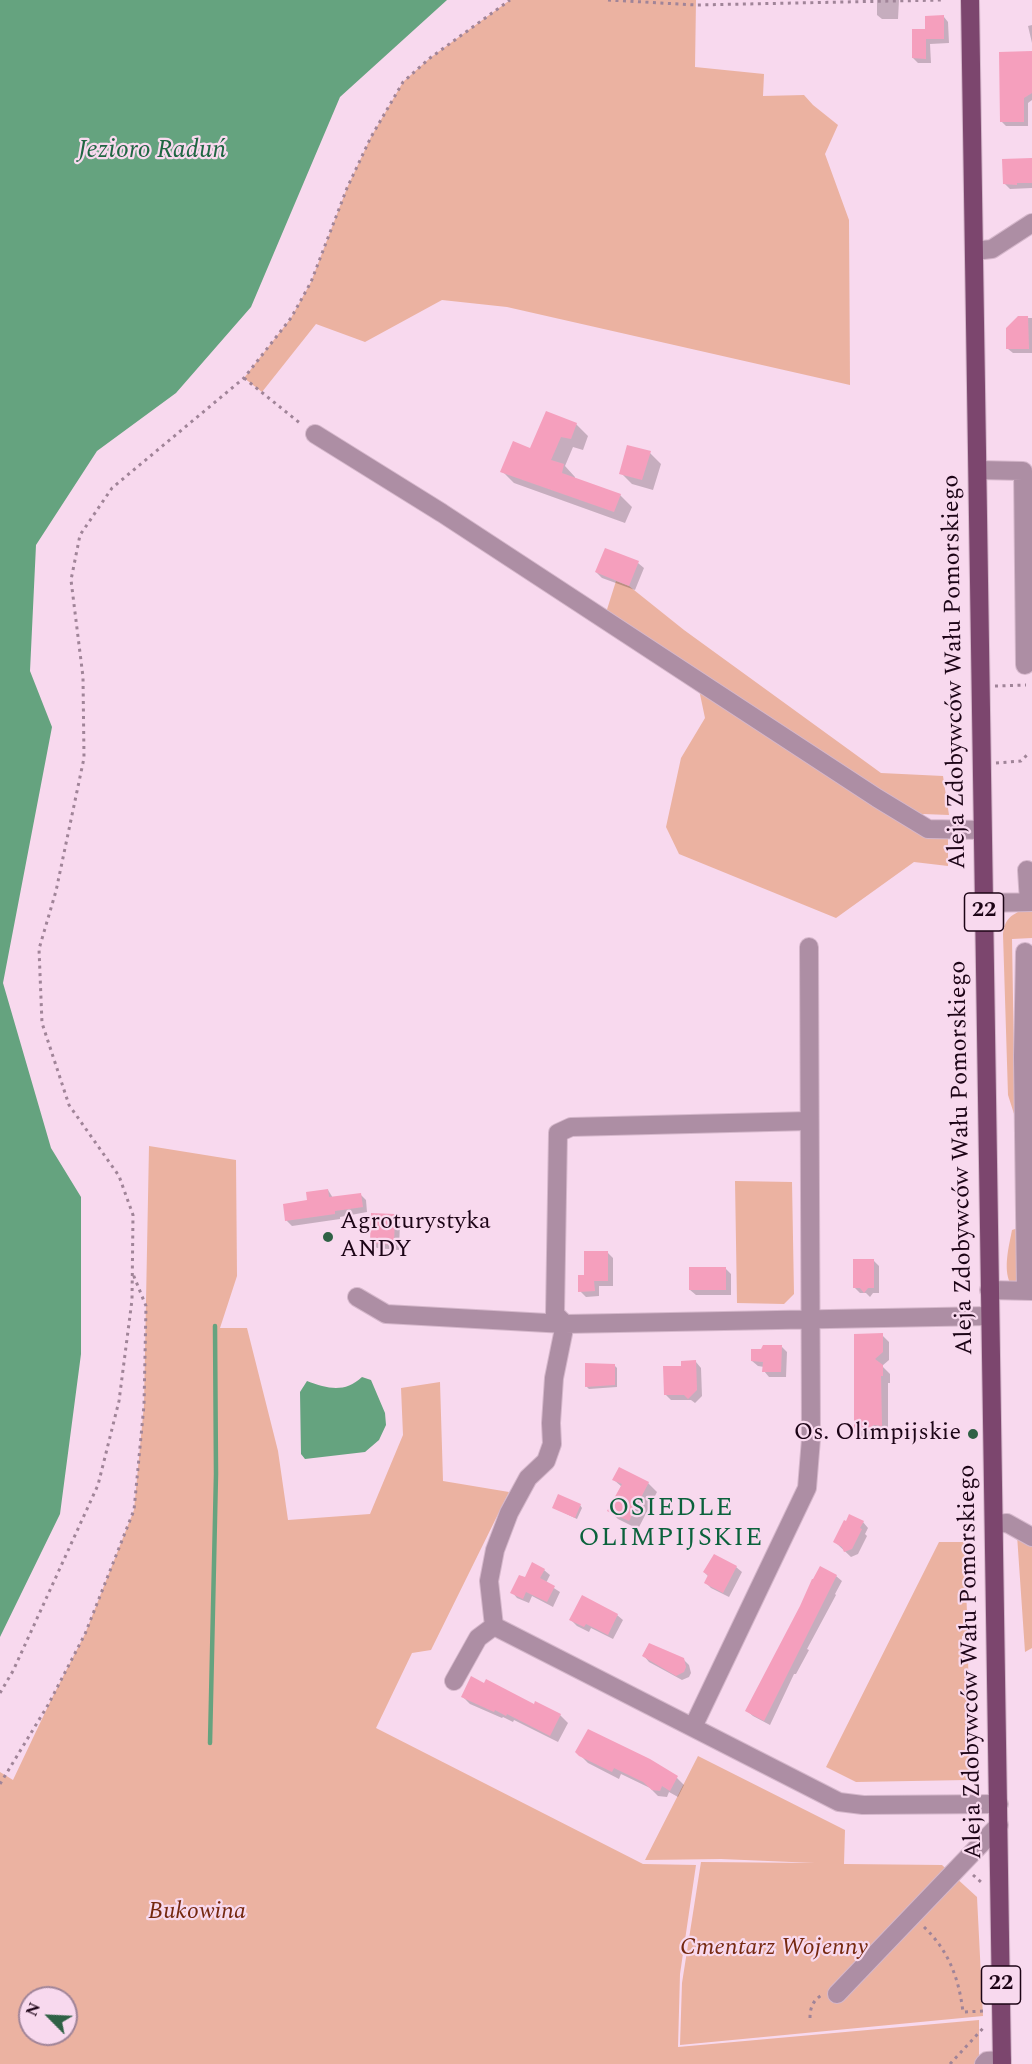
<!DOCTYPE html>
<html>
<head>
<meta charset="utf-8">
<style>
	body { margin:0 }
	#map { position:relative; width:1032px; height:2064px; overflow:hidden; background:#f8d9ee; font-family:Spectral,serif }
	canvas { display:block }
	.north { position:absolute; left:18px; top:1986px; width:60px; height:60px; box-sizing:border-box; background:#f8d9ee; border:2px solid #a08498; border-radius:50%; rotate:294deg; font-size:16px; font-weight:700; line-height:24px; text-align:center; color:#1c0416 }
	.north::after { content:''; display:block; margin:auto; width:21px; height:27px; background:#2f6145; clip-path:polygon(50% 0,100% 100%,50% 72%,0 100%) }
</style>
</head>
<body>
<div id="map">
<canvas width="1032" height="2064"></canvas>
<div class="north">N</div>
</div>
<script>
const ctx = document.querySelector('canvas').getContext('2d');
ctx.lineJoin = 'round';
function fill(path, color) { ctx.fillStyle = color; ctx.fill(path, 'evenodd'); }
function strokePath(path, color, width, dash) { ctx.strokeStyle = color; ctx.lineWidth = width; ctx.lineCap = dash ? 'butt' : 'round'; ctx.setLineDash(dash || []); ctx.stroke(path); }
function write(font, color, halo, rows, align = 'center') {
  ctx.font = font + ' Spectral,serif'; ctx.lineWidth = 4.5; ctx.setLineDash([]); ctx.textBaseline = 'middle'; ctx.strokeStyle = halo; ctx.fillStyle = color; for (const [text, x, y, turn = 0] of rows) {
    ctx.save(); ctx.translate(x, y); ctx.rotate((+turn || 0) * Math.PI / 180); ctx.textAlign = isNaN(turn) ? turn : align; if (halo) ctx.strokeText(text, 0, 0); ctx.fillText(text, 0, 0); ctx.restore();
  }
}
const green = new Path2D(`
	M510,0h186l-1,67 69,7 -1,22 41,-1 9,10 25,20 -13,29 24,66 1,165 -343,-78 -65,-7 -77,42 -49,-18 -54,68 -18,-14 47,-60 20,-36 36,-94 24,-51 32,-55 27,-24z
	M616,581l13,5 55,44 197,143 62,3 6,39 -26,-1 5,15 20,9v28l-34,-4 -78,56 -157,-64 -13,-27 15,-69 24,-40 -8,-38 -93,-61z
	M1020,911h12v27l-20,1 3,178 -7,-22 -5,-161c2,-13 5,-17 17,-23z
	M149,1146l87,14 1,116 -17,52h27l31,123 10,69 82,-6 33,-79 -2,-47 39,-6 3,99 66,11 -78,158 -19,3 -36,75 267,136 53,1 -16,109 -2,73 301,-27v44h-979v-292l13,8 38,-80 34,-66 49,-124 10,-105zM30,1998h36v36h-36z
	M735,1181l57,1 2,112 -10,10 -47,-1z
	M1018,1228l-1,53 -7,2c-7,-15 -1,-37 2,-53z
	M1017,1535l15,8v105l-7,4z
	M939,1542h25l4,94h-6v18l6,1 2,106 -3,19 -111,2 -30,-15z
	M698,1756l147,74 -1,34 98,1 35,32 6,119 -303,29 2,-62 19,-121 114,1 -94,-4 -76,1z`);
const water = new Path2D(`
	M0,0h447l-107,97 -89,210 -75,86 -79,58 -61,94 -6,126 22,56 -49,256 48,165 30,49v157l-21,160 -60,123z
	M362,1377l9,3 14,33 1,12 -7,15 -14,12 -60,7 -4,-5 -1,-62 7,-11c21,8 38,12 55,-4z`);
const shadow = new Path2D(`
	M877,0h22l-1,19h-16l-5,-4z
	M944,17l4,5 1,21 -19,1 1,19h-13l-5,-5 14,-28z
	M1032,25v18l-4,-17z
	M1032,53v47l-4,3v23h-22l-5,-5z
	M1032,160v28l-22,1 -6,-6z
	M1019,318h13v35h-19l-5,-4z
	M576,424l12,12 -5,14 -10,-3 -8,19 10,11v2l45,16 12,12 -7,16 -111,-40 -12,-12 29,-21z
	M650,453l11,11 -8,26 -21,-6 -11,-11z
	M638,563l6,5 -9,22 -33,-12 -6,-6z
	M328,1190l5,8 27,-4 6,6 1,12 -27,5v2l-48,7 -6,-6 22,-18z
	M395,1216l5,6 -1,28 -22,-2 -6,-5z
	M608,1253l5,5v28h-14v10l-13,1 -6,-6 6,-15z
	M874,1261l5,5v27h-6l-3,4 -4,-4h-6l-6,-6z
	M725,1268l6,6v21h-35l-6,-5z
	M856,1335h26l7,7v18l-7,6 8,8v9h-2v49h-9v6h-16l-7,-8z
	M782,1347l5,5 -1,25h-17l-5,-6v-4l-6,-1 -6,-5z
	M696,1362l5,6 1,28 -7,7 -4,-3h-20l-6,-6 17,-26z
	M615,1366l2,2v19l-28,2 -3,-3z
	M614,1480l34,3 9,9 -19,37 -20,-10 -9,-9 13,-23z
	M580,1505l2,3 -5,11 -23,-11z
	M863,1522l5,6 -3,6 2,2 -9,18 -7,3 -16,-15z
	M736,1567l6,5 -13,25 -18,-9 -5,-5 3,-6 -5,-5z
	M544,1570l6,5 -4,8 14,9 -7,15 -21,-11 -3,7 -12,-5 -5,-6 13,-13z
	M836,1576l6,5 -7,13 1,1 -29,54 2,1 -13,24h-2l-24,51 -17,-9 -6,-5z
	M617,1615l6,5 -10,19 -22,-11 -2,4 -12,-6 -6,-6z
	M644,1656l39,3 6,6 2,8 -2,4 -7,3 -33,-18z
	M463,1697l72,9 1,-3 24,12 8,8 -10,19 -44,-22 -1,2 -10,-5 -1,1 -32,-14z
	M577,1752l100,26 7,7 -6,12 -9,-5 -2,5 -9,-1 -8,-8 -29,-14 -2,5 -31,-16z`);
const stream = new Path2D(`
	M210,1743l6,-269 -1,-148`);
const building = new Path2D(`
	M944,15v24h-18v20l-14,-1v-29h13v-13z
	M1032,51v42l-8,5v24h-24l-1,-70z
	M1032,158v25h-15v2l-14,-1 -1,-25z
	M1018,316h10l1,33h-23v-21z
	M546,411l31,12 -6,16 -10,-2 -10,23 13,4 -2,9 59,21 -7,18 -114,-40 13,-31 17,7z
	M627,445l24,6 -9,29 -23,-6z
	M605,548l34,13 -10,25 -34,-14z
	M328,1189l1,8 32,-4 2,14 -28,4v3l-50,7 -2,-17 24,-4 -1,-8z
	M371,1213l24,1 -1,31 -24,-2z
	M584,1251h24v30h-14l1,10 -17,1v-17h6z
	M853,1259h21v29h-6l-4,5 -4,-5h-7z
	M689,1267h37v23h-37z
	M883,1333v19l-8,7 8,6v11h-2l1,50 -9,-1 -1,6h-18v-97z
	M763,1345h19l-1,27h-19l1,-10 -12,-1v-12h10z
	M696,1360l1,30 -9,9 -4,-4h-20l-1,-29h18v-5z
	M585,1363l30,1v21l-30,2z
	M619,1467l30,15 -20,39 -22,-10 15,-27 -10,-4z
	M558,1494l23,10 -6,14 -23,-10z
	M849,1514l15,7 -4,7 2,1 -10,20 -8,3 -2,-5 -9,-5 11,-22 2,1z
	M714,1554l23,12 -14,27 -19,-10 4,-8 -5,-3z
	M532,1562l13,7 -5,9 15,8 -8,16 -21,-10 -3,7 -13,-6 9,-18 6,2z
	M820,1566l17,9 -73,146 -19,-10 55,-105 12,-27h1z
	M582,1595l36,19 -10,21 -22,-11 -2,3 -15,-7z
	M649,1643l35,15 2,9 -2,5 -8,4 -34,-20z
	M471,1676l13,7 2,-4 48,25 1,-3 26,13 -11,22 -43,-22 -1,2 -11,-6 -1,2 -33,-15z
	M588,1729l62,30 28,17 -8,15 -8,-5 -2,5 -8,-1 -9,-8 -29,-14 -2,4 -33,-16 -4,-4z`);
const path = new Path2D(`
	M608,0l88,5 247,-5
	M244,378l57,46
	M995,686l31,-1
	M996,763l25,-2 7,-7
	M0,1693l13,-22 85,-186 21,-84 13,-101 1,-85 -14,-39 -50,-71 -27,-82 -3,-74 17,-58 28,-133 -1,-81 -12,-97 9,-45 32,-47 132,-110 47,-60 20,-36 36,-94 24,-51 32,-55 27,-24 80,-58
	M0,1784l48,-79 37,-71 49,-124 10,-105 2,-99 -13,-32
	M973,1875l9,8
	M924,1927c25,24 35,52 39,85l22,-1
	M810,2018c0,-10 3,-18 12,-23
	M950,2064l35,-38`);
const minor = new Path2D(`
	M974,251l18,-2 40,-26
	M315,434l127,79 435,285 51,31 54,1
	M978,470l45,1 2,194
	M1027,870l2,32
	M984,903l48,-1
	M1025,952l-2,105 3,234
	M809,1121l-238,6 -13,6 -3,181 10,10 -11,54 -3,45 1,21 -6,17 -18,17 -19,35 -14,37 -6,31 5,45 345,176 24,3 136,-1
	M989,1290l43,1
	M357,1297l29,17 179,10 424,-8
	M994,1524l13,-1 25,14
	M454,1681l24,-43 16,-12
	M693,1727l114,-239 4,-49 -2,-492
	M837,1994l162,-169
	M984,2064l3,-3 15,-1`);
const major = new Path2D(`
	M970,0l32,2064`);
const markers = [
	[328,1237,6,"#2f6145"],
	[973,1434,6,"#2f6145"]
];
const shields = [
	[984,912,39],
	[1001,1985,39]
];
const shieldNames = [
	["22",984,912],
	["22",1001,1985]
];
const streetNames = [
	["Aleja Zdobywców Wału Pomorskiego",956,672,-91],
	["Aleja Zdobywców Wału Pomorskiego",963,1158,-91],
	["Aleja Zdobywców Wału Pomorskiego",972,1662,-91]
];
const poiNames = [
	["Agroturystyka",340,1223],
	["ANDY",340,1251],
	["Os. Olimpijskie",961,1434,"right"]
];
const parkNames = [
	["Bukowina",197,1913],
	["Cmentarz Wojenny",774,1949]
];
const waterNames = [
	["Jezioro Raduń",152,152]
];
const neighbourhoodNames = [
	["OSIEDLE",671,1510],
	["OLIMPIJSKIE",671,1540]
];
fill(green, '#ebb2a1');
fill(water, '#65a37f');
fill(shadow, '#0003');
strokePath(stream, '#65a37f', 4.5);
fill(building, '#f59fbd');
strokePath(minor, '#d5b7cb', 20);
strokePath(major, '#d5b7cb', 20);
strokePath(path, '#a08498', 3, [3, 4.5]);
strokePath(minor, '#ad8ea4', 18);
strokePath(major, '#7c466e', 18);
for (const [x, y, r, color] of markers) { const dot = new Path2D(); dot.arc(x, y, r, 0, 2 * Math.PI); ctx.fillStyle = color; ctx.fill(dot); strokePath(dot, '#f8d9ee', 2); }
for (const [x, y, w] of shields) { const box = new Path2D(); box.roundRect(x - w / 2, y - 19, w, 38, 4.5); ctx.fillStyle = '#f8d9ee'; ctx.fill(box); strokePath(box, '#1c0416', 1.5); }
write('bold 22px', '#1c0416', null, shieldNames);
write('24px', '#1c0416', '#f8d9ee', streetNames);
write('24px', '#1c0416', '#f8d9ee', poiNames, 'left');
write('italic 24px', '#75280f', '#f8d9ee', parkNames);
write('italic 26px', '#1f6642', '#f8d9ee', waterNames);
ctx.letterSpacing = '1.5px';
write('26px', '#0b623c', '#f8d9ee', neighbourhoodNames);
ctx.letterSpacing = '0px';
</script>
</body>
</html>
